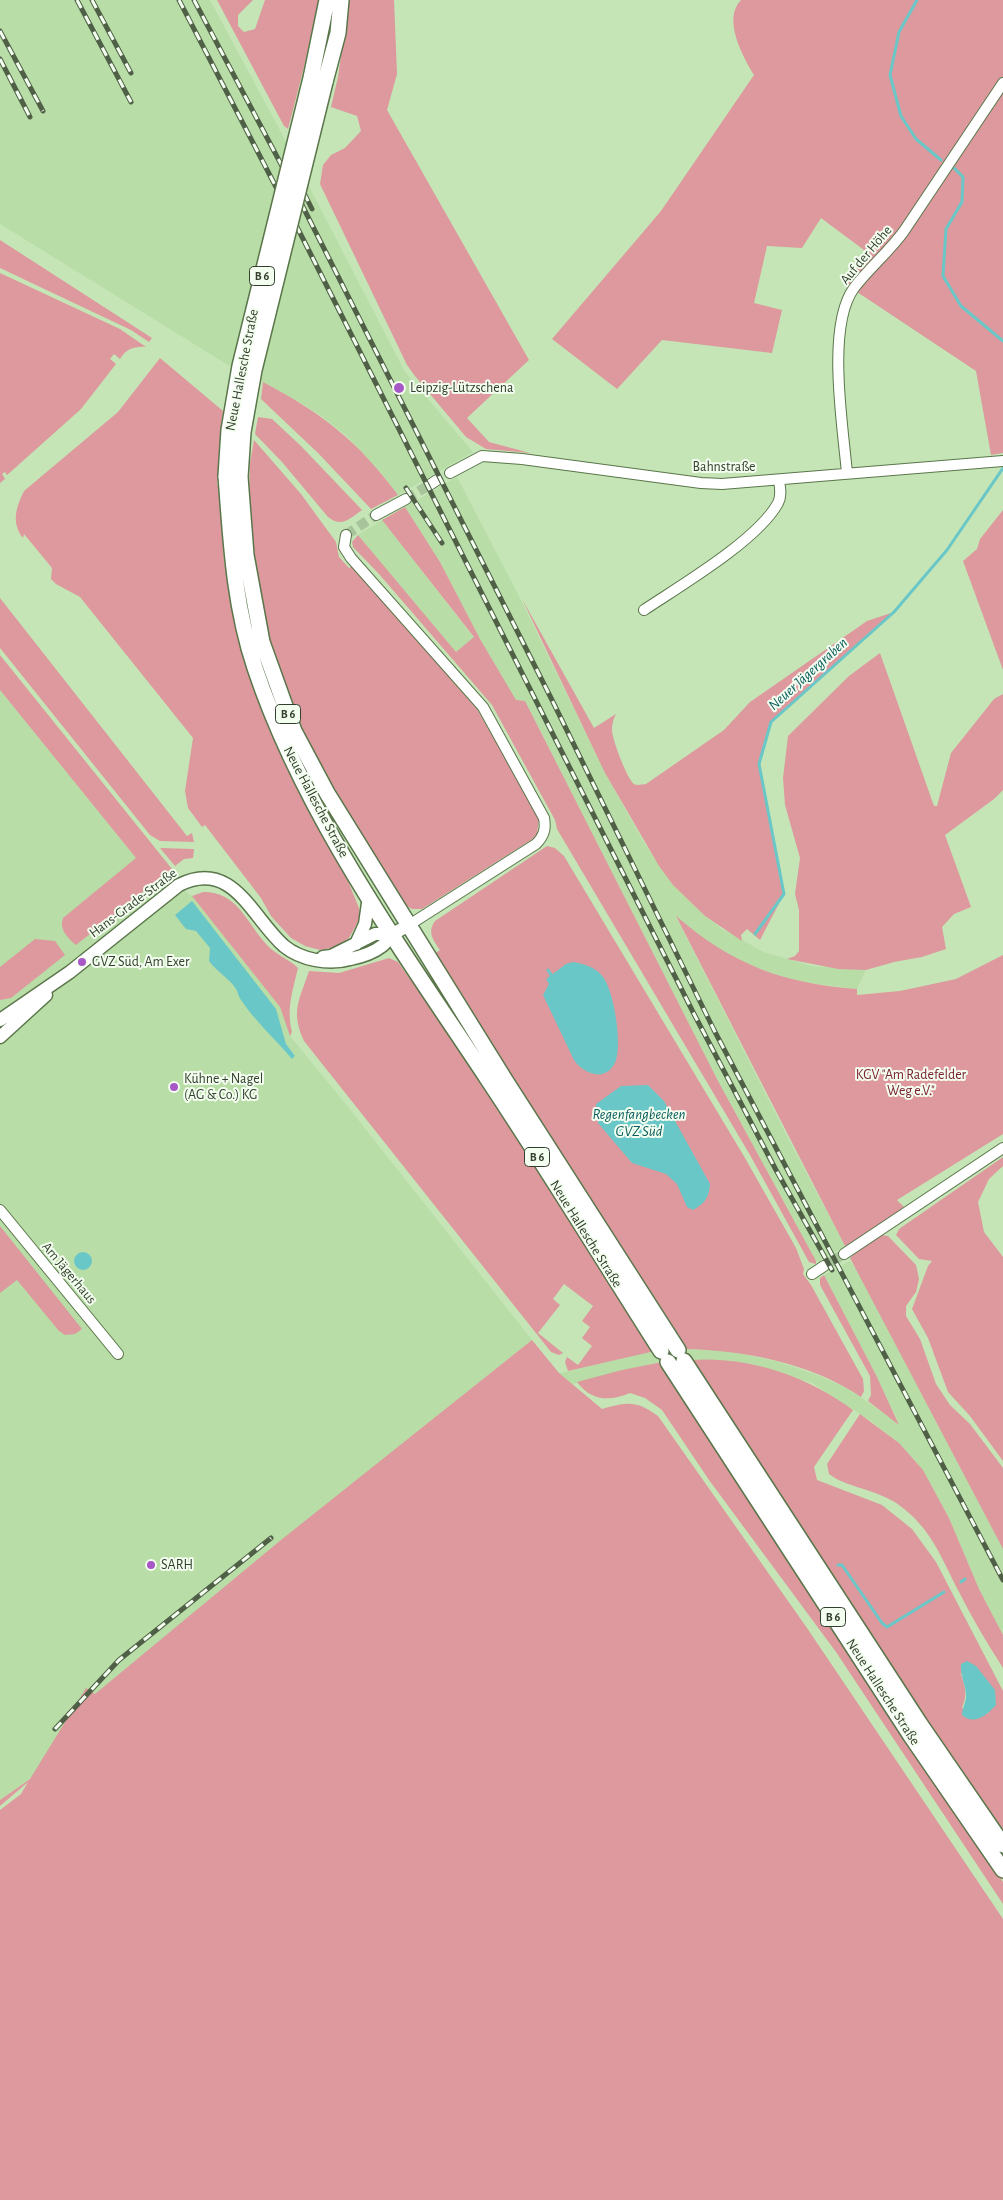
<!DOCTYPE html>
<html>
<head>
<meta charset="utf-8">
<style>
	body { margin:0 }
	canvas { display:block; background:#c5e5b6 }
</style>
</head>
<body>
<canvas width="1003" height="2200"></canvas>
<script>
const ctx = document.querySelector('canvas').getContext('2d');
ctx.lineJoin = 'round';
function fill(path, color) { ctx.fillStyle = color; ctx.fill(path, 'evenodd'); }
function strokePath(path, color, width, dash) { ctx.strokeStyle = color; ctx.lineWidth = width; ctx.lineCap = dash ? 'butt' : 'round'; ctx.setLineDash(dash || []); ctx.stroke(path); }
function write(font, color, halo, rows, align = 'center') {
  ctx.font = font + ' "Alegreya Sans",sans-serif'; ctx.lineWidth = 4; ctx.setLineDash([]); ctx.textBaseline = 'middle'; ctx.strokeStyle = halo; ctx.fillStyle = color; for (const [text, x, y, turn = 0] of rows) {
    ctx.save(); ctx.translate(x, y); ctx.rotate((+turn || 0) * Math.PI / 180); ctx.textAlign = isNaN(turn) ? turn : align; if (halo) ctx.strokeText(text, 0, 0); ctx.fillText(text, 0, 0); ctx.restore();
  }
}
const built = new Path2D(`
	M0,0h210l74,138 121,234 68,80 -75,43 -16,-21 -35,-38 -27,-21 -26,-16 -66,-34 -228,-141z
	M457,477l64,123 84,173 38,68 30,44 32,31 17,13 42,23 48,14 54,4 -9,19 -61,-8 -45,-15 -19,-10 -21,-12 -35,-27 113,223 56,106 -26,15h-3l-99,-182 -192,-378h-9l-36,-62 -40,-77 -35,-55z
	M382,520l92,118 -18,14 -98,-117z
	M0,690l136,168 56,38 88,111 10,29 55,67 187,237 -125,100 99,-54 139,-33 46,-4 23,1 29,4 36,8 38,13 32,14 50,35 -22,-47 -53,-102 26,-14 8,11 145,277v86l-24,-46 -30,-71 -26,-48 -24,-27 -28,-22 -59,-38 -32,-11 -31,-8 -48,-4 -47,3 -85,22 -569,415z`);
const green = new Path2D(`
	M217,0h36l-15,15v11l6,6 11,-3 10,-29h54l-15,67 -16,62 -4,-3z
	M349,0h45l3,74 -10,36 142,250 -62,58 22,24 41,11 -44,-4 -20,-12 -51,-61 -8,-11 -87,-181 3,-19 8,-10 14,-7 16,-17 -4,-15 -26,-9 7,-30z
	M741,0h262v453l-12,2 -15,-84 -131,-87 23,-31 -47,-35 -19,30 -35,-2 -13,57 28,7 -10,43 -110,-13 -45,49 -65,-50 109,-128 93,-136c-11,-18 -32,-56 -13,-75z
	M0,240l152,98 -3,4 -18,-12 -131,-62z
	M0,273l120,56 26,18c-12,-1 -20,2 -26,12l-6,-5 -4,5 6,5 -35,45 -66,59 -8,7 -2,-3 -3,2 3,5 -5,4z
	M160,358l63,53 -6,74h3l4,77 13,70 18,59 26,61 62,117 16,39 1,10 -11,20 -14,9 -15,3 -15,-4 -14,-8 -20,-22 -10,-18 -56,-73 -3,2 -14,-19 -3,-17 8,-53 -113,-141 -24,-13 -5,-5 1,-11 -28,-34 -1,4c-12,-15 -7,-31 1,-47l94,-79z
	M263,382c60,32 94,58 135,113l-27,14 -53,-56 -57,-54z
	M258,417l14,2 29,27 61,64c-13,9 -20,18 -34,7l-46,-55 -27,-28z
	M254,440l47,54 35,48 3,15 10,11 3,-2 125,143 62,109 -2,16 -6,6 -109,69h-10l-9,-5 -97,-158 -34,-87 -24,-132 2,-64z
	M405,507l35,55 40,77 36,61 9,1 192,378 99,182v3l-7,-2 -59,-107 -193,-326 -2,-9 -63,-115 -113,-131 -26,-27 -1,-5 6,-7 98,117 18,-15 -92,-117z
	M1003,510v160l-40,-109 14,-12 3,-10z
	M0,598l187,238 5,-3 2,9 -34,-1 -10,-6 -150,-187z
	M522,599l72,129 22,-14c-3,5 -4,11 -4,16 0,9 15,49 22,54 4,2 8,0 12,0l78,-54 26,-28 117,-81 27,-9 -123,110 -11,42 24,130 -24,46 -13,-11 -6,6 1,6 -37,-25 -32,-31 -14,-19 -54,-93z
	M880,653l54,153h3l14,-53 43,-54 9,-5v96l-9,9 -49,36 26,72 -17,7 -12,13 4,22 -24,8 -28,5 -28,8 -28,-1 -51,-10 8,-3 4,-5v-41l-4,-16 5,-36 -15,-53 -2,-27 5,-42 61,-60z
	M0,655l172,214 -96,76c-8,-7 -17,-15 -13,-27l73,-60 -136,-168z
	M547,846l8,2 9,8 181,302 51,90 8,21 -1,5 8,11 52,94 1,12 -3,6c-50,-34 -117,-47 -177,-48l-250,-395 6,-4c-7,-10 -13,-18 -5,-29z
	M160,848l34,1 -1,9 -9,1 -9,7z
	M203,892c35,0 42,29 64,53 9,10 22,14 31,23 -5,22 -12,41 -6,64l-2,4 -10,-29 -88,-111z
	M676,916c57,49 106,67 181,73v6l43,-4 56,-12 47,-24v179l-106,66 7,7 -47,34 -12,5z
	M35,939l20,2 10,14 -54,43 -11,2v-33z
	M389,958l9,4 11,16 4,-2 242,375 -87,20 -3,-9 2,-5 11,8 14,-19 -10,-8 8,-11 -8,-6 11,-15 -29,-22 -11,15 7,6 -22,28 25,20 -4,2 -8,-3 -247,-311c-14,-30 -4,-42 5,-70l30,2z
	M1003,1157v9l-14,13 -11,23 6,30 19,25v204l-33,-45 -22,-24 -20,-54 -16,-29 16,-43 4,-5 -13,-2 -23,-24 3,-6z
	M0,1226l82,103 -7,5 -10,1 -6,-4 -42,-51 -17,13z
	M882,1235l6,1 28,29 3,14 -3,13 -10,14v10l14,23 16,45 14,21 20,19 33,44v81l-153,-291 13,-13z
	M824,1275l53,102 22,48 -31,-24 3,-6 -1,-19 -50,-91v-7z
	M532,1340l27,33 43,36c25,-7 34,-9 56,7l149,212 196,291v281h-1003v-390l21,-16 7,-12 -28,24v-6l30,-21 56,-91 9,6 186,-154z
	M691,1360c58,-4 116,16 162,50l-39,57 3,13 65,25 30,24 24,33 67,129v144l-104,-153zM960,1672l28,42 -26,-6c6,-14 3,-23 -2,-36z
	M662,1362l209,325 132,195v22l-167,-252 -127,-172 -47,-70 -17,-12 -15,-5c-20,8 -38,9 -53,-11l45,-12z
	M860,1414l39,29 24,27 26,48 30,71 24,46v33c-16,-25 -31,-50 -44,-76 -18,-35 -28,-64 -60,-87 -20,-15 -54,-18 -70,-31l-2,-10z`);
const water = new Path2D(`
	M192,901l84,108 10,35 9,12 -3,3c-17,-20 -37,-38 -51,-59 -3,-4 -3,-8 -5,-11 -7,-11 -19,-17 -27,-28l1,-13 -14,-17 -10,-2 -11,-14z
	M573,962c11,2 23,5 30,15 11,14 19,66 13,83 -8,23 -32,15 -42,0l-31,-65 6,-11 -3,-5 20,-15z
	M648,1085l16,16 46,83c-1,14 -5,19 -17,26l-6,-3 -10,-23 -11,-10 -34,-11 -34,-40 -2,-19 25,-18z
	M74 1261a9 9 0 1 1 18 0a9 9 0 1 1-18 0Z
	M967,1661l9,5 19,24 1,15c-9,10 -22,21 -34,10 0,-7 4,-12 4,-19 0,-11 -6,-20 -5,-32z`);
const stream = new Path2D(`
	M917,0l-18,32 -9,43 11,41 15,23 25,21
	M954,168l9,9 -1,25 -16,27 -3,47 18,30 42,35
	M755,934l29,-40 -25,-130 12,-42 123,-110 53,-62 56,-82
	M548,970l5,8
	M838,1565h4l40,58 5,4 57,-35
	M961,1582l4,-3`);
const minorTunnel = new Path2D(`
	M406,499l25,-15
	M346,535l30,-20
	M824,1266l20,-12`);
const minor = new Path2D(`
	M450,473l32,-17 40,3 179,24 21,1 281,-23
	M847,473c-4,-46 -21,-147 7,-185 15,-20 35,-36 50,-57l99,-148
	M431,484l6,-4
	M376,515l30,-16
	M346,535l-2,12 7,11 132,149 61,111c2,11 0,18 -8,26l-127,81
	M644,610c36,-24 114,-70 134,-107 4,-8 2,-15 1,-23
	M0,1210l118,144
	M844,1254l159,-106
	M812,1274l12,-8`);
const tertiary = new Path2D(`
	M356,944l9,-20 4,-28
	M323,957l8,-1 44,-22h18
	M0,1020l70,-48 109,-87c54,-27 73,33 105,61 17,14 45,19 66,13 10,-2 23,-6 32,-13 4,-3 7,-7 10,-11 5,-4 12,-7 17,-10
	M0,1037l46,-42`);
const primary = new Path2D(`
	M311,78l16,-78
	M325,82l13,-49 3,-33
	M226,476c5,66 8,129 29,192 49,147 147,282 232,410 60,90 116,182 174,273
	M240,477l6,78 16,87 32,89 33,62 65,105 113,182 173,270
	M684,1361l236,363 83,121
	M668,1362l243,374 92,134`);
const rail = new Path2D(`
	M77,0l54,102
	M92,0l39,73
	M179,0l98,189
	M194,0l88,166
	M0,31l43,80
	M0,59l30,58
	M304,193l8,16
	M301,203l251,497 162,330 289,550
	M296,225l398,789 82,156 56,100
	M406,488l36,55
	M55,1729l64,-69 152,-122`);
const primaryBridge = new Path2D(`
	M226,476l3,-46 11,-64 71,-288
	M240,477l3,-45 11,-62 71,-288`);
const markers = [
	[399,388,6,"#a857c7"],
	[82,962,5,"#a857c7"],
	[174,1087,5,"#a857c7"],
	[151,1565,5,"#a857c7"]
];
const shields = [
	[262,276,25],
	[288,714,25],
	[537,1157,25],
	[833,1617,25]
];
const shieldNames = [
	["B 6",262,276],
	["B 6",288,714],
	["B 6",537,1157],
	["B 6",833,1617]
];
const streetNames = [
	["Auf der Höhe",866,255,-50],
	["Neue Hallesche Straße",242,370,-79],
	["Bahnstraße",724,467],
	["Neue Hallesche Straße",316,802,62],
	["Hans-Grade-Straße",133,903,-37],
	["Neue Hallesche Straße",586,1234,58],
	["Am Jägerhaus",69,1273,50],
	["Neue Hallesche Straße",883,1692,57]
];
const poiNames = [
	["Leipzig-Lützschena",410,388],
	["GVZ Süd, Am Exer",92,962],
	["Kühne + Nagel",184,1079],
	["(AG & Co.) KG",184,1095],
	["SARH",161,1565]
];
const parkNames = [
	["KGV \"Am Radefelder",911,1075],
	["Weg e.V.\"",911,1091]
];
const waterNames = [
	["Neuer Jägergraben",808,674,-42],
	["Regenfangbecken",639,1114],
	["GVZ Süd",639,1131]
];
fill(built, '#b9dda7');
fill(green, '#dd999d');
fill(water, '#6ac7c7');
strokePath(stream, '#6ac7c7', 3);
strokePath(minorTunnel, '#a8c49a', 10, [10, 5]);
strokePath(minor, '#5a764b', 12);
strokePath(tertiary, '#5a764b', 15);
strokePath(primary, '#5a764b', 18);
strokePath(minor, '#fff', 10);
strokePath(tertiary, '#fff', 12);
strokePath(primary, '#fff', 15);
strokePath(rail, '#4f6047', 5);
strokePath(rail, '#f4fef0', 3, [9]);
strokePath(primaryBridge, '#5a764b', 18, []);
strokePath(primaryBridge, '#fff', 15);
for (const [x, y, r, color] of markers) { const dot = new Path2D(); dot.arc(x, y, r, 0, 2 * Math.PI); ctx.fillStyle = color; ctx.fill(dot); strokePath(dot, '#f4fef0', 2); }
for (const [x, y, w] of shields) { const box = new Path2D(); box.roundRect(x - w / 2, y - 9.5, w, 19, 4); ctx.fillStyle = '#f4fef0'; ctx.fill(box); strokePath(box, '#323f2c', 1); }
write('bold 12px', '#323f2c', null, shieldNames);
write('14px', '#323f2c', '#f4fef0', streetNames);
write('14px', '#323f2c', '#f4fef0', poiNames, 'left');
write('14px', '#782230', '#f4fef0', parkNames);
write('italic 15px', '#0a5d5e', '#f4fef0', waterNames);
</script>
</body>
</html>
